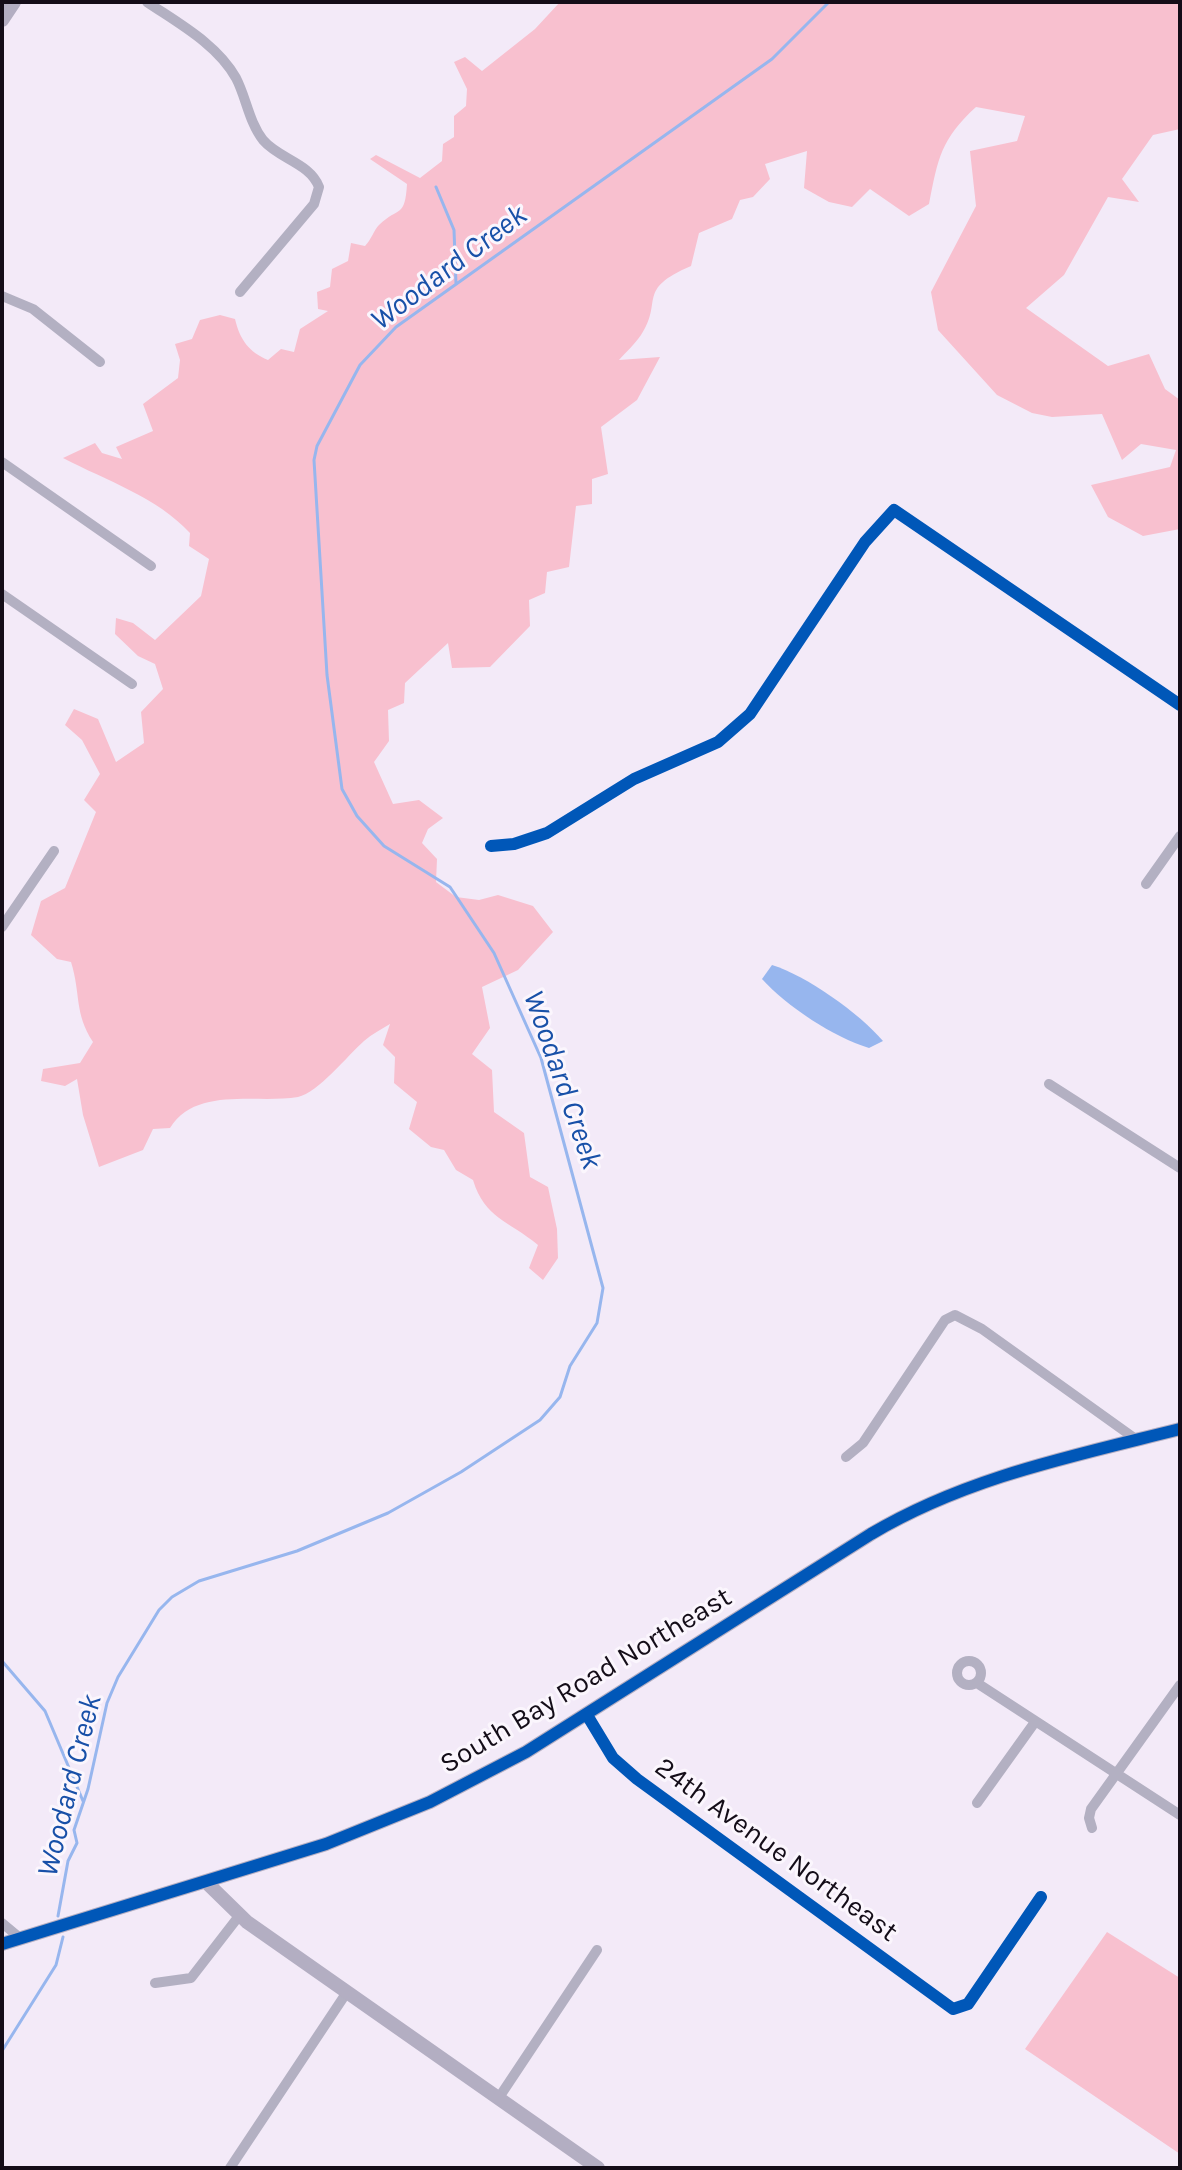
<!DOCTYPE html>
<html>
<head>
<meta charset="utf-8">
<style>
	body { margin:0 }
	#map { position:relative; width:1182px; height:2170px; overflow:hidden; background:#f3eaf8; font-family:Karla,sans-serif }
	canvas { display:block }
	.frame { position:absolute; inset:0; border:4px solid #140d18; pointer-events:none }
</style>
</head>
<body>
<div id="map">
<canvas width="1182" height="2170"></canvas>
<div class="frame"></div>
</div>
<script>
const ctx = document.querySelector('canvas').getContext('2d');
ctx.lineJoin = 'round';
function fill(path, color) { ctx.fillStyle = color; ctx.fill(path, 'evenodd'); }
function strokePath(path, color, width, dash) { ctx.strokeStyle = color; ctx.lineWidth = width; ctx.lineCap = dash ? 'butt' : 'round'; ctx.setLineDash(dash || []); ctx.stroke(path); }
function write(font, color, halo, rows, align = 'center') {
  ctx.font = font + ' Karla,sans-serif'; ctx.lineWidth = 6; ctx.setLineDash([]); ctx.textBaseline = 'middle'; ctx.strokeStyle = halo; ctx.fillStyle = color; for (const [text, x, y, turn = 0] of rows) {
    ctx.save(); ctx.translate(x, y); ctx.rotate((+turn || 0) * Math.PI / 180); ctx.textAlign = isNaN(turn) ? turn : align; if (halo) ctx.strokeText(text, 0, 0); ctx.fillText(text, 0, 0); ctx.restore();
  }
}
const green = new Path2D(`
	M560,2h620v127l-27,6 -31,44 17,23 -31,-5 -44,78 -38,33 82,58 41,-12 16,35 15,11v129l-37,7 -35,-19 -17,-32 79,-18 6,-17 -35,-6 -19,16 -20,-46 -50,3 -20,-4 -35,-18 -59,-65 -7,-38 45,-86 -6,-55 47,-10 8,-25 -49,-9c-35,32 -38,51 -47,97l-20,12 -39,-27 -18,18 -23,-5 -25,-14 3,-37 -42,13 5,15 -17,18 -13,3 -8,19 -33,14 -8,33c-56,24 -27,35 -50,69 -6,9 -15,17 -22,25l41,-3 -23,43 -36,27 7,47 -16,5v25l-16,2 -7,61 -22,5 -2,21 -16,7 1,26 -40,41 -38,1 -4,-25 -43,40 -1,20 -16,7 1,31 -15,21 19,42 26,-4 24,18 -15,11 -6,14 15,16 -1,23 20,15 23,3 19,-5 35,11 20,26 -35,38 -36,17 8,41 -18,26 20,16 2,42 30,21 6,44 18,10 9,42 1,29 -15,22 -14,-12 9,-23c-30,-25 -53,-26 -65,-65l-17,-10 -12,-20 -13,-3 -22,-18 8,-27 -23,-19 1,-26 -12,-12 7,-21c-8,5 -18,10 -26,17 -16,14 -46,52 -66,56 -41,7 -102,-11 -128,31l-17,1 -10,21 -44,17 -16,-52 -6,-36 -12,7 -24,-5 2,-12 37,-6 13,-21c-19,-29 -12,-48 -22,-80l-14,-3 -26,-24 10,-34 24,-13 31,-76 -12,-12 16,-26 -18,-34 -17,-15 9,-16 24,10 18,43 28,-19 -3,-31 22,-23 -8,-25 -17,-8 -23,-22 1,-16 17,5 22,17 46,-44 8,-37 -20,-13 1,-13c-33,-36 -83,-52 -127,-75l32,-15 7,10 20,6 -6,-12 37,-16 -10,-27 35,-26 2,-18 -5,-16 17,-5 8,-19 20,-5 15,4c5,21 14,33 33,41l13,-11 13,3 6,-23 28,-18 -10,-2 -1,-17 13,-5 2,-18 16,-8 3,-18 14,3c6,-6 9,-16 14,-21 20,-19 26,-7 28,-41l-37,-25 6,-4 44,23 22,-17 1,-17 11,-7v-21l12,-10 1,-17 -13,-27 11,-5 17,14 53,-42z
	M1107,1932l73,46v176l-155,-105z`);
const water = new Path2D(`
	M772,965c35,11 87,48 111,76l-14,7c-34,-10 -83,-42 -107,-69z`);
const stream = new Path2D(`
	M436,187l18,43 2,54
	M2,1661l43,50 38,90
	M58,1916l10,-55 9,-18 -3,-13 14,-41 19,-86 11,-26 41,-67 13,-13 27,-16 98,-30 91,-38 73,-41 79,-52 20,-23 10,-31 27,-43 6,-35 -62,-230 -47,-105 -44,-66 -66,-41 -27,-30 -15,-27 -15,-114 -13,-215 3,-14 43,-81 36,-38 376,-268 57,-57
	M2,2051l54,-86 7,-28`);
const street = new Path2D(`
	M147,2c31,21 70,42 89,76 10,19 13,44 27,62 16,19 47,23 56,47l-5,17 -74,88
	M2,296l31,13 67,53
	M2,462l149,104
	M2,594l130,90
	M491,846l23,-2 33,-11 87,-54 84,-37 32,-28 115,-172 29,-32 286,195
	M1146,884l34,-48
	M2,927l52,-76
	M1049,1084l131,84
	M846,1457l17,-14 82,-123 10,-5 27,14 155,111
	M957 1673a12 12 0 1 1 24 0a12 12 0 1 1-24 0Z
	M977,1683l203,132
	M587,1715l26,43 24,21 316,230 15,-5 73,-107
	M977,1803l58,-81
	M1092,1828l-3,-10 2,-9 89,-124
	M2,1923l18,15
	M155,1983l36,-5 48,-62
	M498,2099l99,-149
	M230,2168l117,-176`);
const secondary = new Path2D(`
	M2,20l12,-18
	M206,1882l41,40 351,246
	M2,1944l324,-100 104,-42 96,-50 345,-218c96,-57 202,-78 309,-105`);
const cycleway = new Path2D(`
	M491,846l23,-2 33,-11 87,-54 84,-37 32,-28 115,-172 29,-32 286,195
	M587,1715l26,43 24,21 316,230 15,-5 73,-107
	M2,1944l324,-100 104,-42 96,-50 345,-218c96,-57 202,-78 309,-105`);
const streetNames = [
	["South Bay Road Northeast",586,1681,-31],
	["24th Avenue Northeast",776,1850,36]
];
const waterNames = [
	["Woodard Creek",449,268,-37],
	["Woodard Creek",562,1080,71],
	["Woodard Creek",70,1786,-76]
];
fill(green, '#f8c0cf');
fill(water, '#97b6ee');
strokePath(stream, '#97b6ee', 3);
strokePath(street, '#b3b0c2', 10);
strokePath(secondary, '#b3aec2', 14);
strokePath(cycleway, '#0057b8', 12);
write('28px', '#140d18', '#fbf6fd', streetNames);
write('italic 30px', '#1850a8', '#fbf6fd', waterNames);
</script>
</body>
</html>
